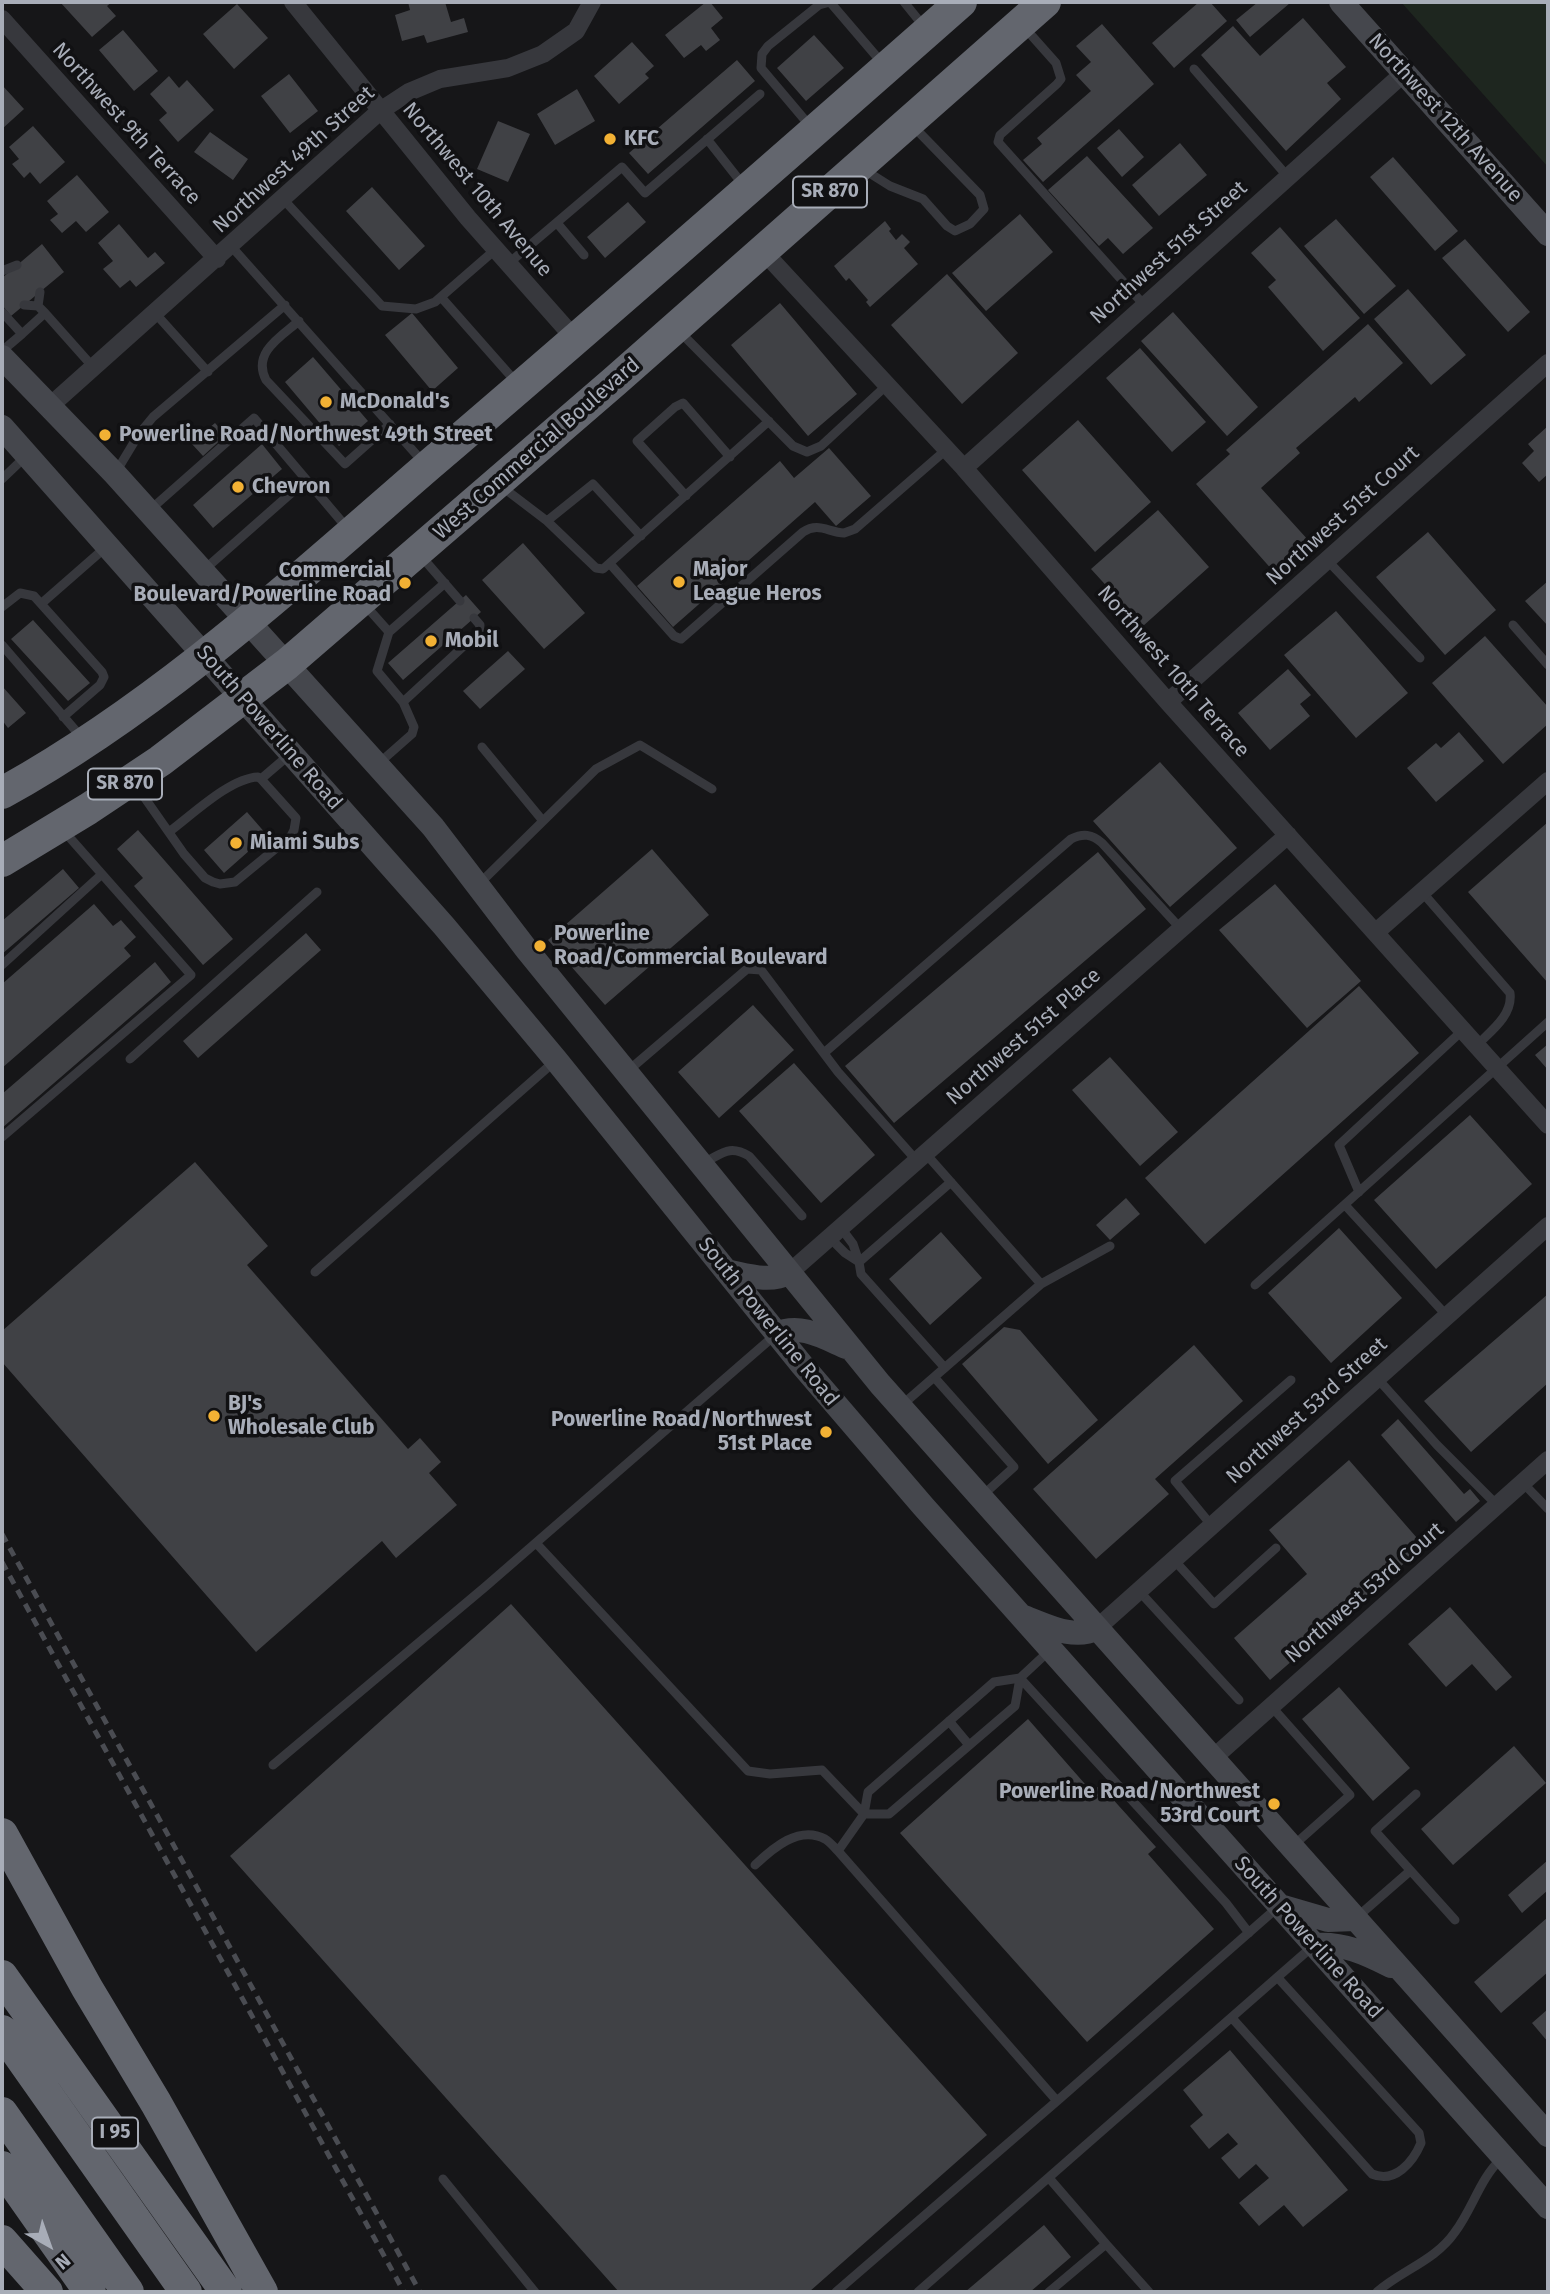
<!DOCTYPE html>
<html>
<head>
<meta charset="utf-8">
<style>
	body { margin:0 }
	#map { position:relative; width:1550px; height:2294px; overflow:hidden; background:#161618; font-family:"Fira Sans",sans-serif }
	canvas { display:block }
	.frame { position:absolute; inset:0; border:4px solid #a8adb8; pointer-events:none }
	.north { position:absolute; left:14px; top:2210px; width:70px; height:70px; -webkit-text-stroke:5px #111113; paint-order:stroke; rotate:140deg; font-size:19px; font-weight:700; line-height:28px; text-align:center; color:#a8adb8 }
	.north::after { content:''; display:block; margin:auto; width:24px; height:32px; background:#a8adb8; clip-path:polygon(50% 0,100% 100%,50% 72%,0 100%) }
</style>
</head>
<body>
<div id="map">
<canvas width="1550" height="2294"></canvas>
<div class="frame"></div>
<div class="north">N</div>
</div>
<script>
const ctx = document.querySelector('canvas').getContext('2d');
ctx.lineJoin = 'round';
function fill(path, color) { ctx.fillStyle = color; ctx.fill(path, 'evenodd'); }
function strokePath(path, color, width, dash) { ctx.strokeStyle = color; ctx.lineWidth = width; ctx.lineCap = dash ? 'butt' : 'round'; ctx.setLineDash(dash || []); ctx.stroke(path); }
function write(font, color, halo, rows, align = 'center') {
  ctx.font = font + ' "Fira Sans",sans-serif'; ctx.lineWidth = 7; ctx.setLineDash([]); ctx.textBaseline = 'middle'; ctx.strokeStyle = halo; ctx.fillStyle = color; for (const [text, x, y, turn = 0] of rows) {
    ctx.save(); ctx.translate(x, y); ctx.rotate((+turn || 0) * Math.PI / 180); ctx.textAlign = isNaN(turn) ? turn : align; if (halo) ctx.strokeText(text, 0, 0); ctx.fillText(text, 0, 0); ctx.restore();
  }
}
const green = new Path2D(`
	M1401,2h147v165z`);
const building = new Path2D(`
	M60,2h52l-5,4 9,10 -24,21z
	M408,2h37l6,20 13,-4 4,14 -41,11 -3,-8 -22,6 -7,-26 15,-5z
	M706,2h4l13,16 -12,10 9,12 -14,11 -5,-6 -17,13 -19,-23z
	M1199,2h11l17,19 -53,47 -22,-25z
	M1258,2l32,1 -40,34 -14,-17z
	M237,4l31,34 -34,31 -31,-35z
	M1303,18l43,49 -19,16 14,16 -55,52 -85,-96 32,-29 27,30z
	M1102,24l52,60 -111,98 -20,-22 19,-16 -5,-6 54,-47 -15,-16 15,-13 -15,-16z
	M123,30l35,41 -24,20 -35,-41z
	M814,35l30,33 -38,33 -29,-33z
	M632,42l22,24 -9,8 4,4 -30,26 -25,-28z
	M737,60l18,21 -107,93 -19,-21z
	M289,74l29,37 -28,22 -29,-37z
	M169,76l10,12 8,-8 27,30 -36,32 -19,-22 8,-7 -17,-19z
	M2,85l22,24 -22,20z
	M577,89l18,32 -40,24 -18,-31z
	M498,121l32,13 -22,48 -31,-13z
	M33,126l32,36 -25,22 -10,-12 -6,6 -12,-14 7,-5 -10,-12z
	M1119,129l25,28 -22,20 -25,-29z
	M210,132l38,27 -15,21 -39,-28z
	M1180,143l27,32 -48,41 -27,-31z
	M1087,156l66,72 -30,26 -15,-16 -9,8 -51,-56z
	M1393,157l65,74 -23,20 -65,-74z
	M77,175l32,37 -23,20 -10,-11 -14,12 -12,-13 8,-6 -11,-13z
	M372,187l53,59 -26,24 -53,-59z
	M628,202l18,20 -41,36 -18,-21z
	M1020,214l33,38 -67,59 -34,-38z
	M1336,219l60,67 -32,28 -60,-68z
	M885,221l6,8 -2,2 7,9 6,-6 8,8 -6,6 14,16 -48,43 -4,-5 2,-2 -19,-22 -3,3 -12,-15z
	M119,224l29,34 7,-6 10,11 -29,24 -6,-7 -10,8 -17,-19 10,-8 -15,-18z
	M1280,227l80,91 -37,33 -55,-64 8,-7 -25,-27z
	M1465,239l65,73 -22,20 -66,-74z
	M42,244l22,28 -53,44 -9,-11v-27z
	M947,274l71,79 -56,51 -71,-79z
	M1408,289l58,66 -35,30 -57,-66z
	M780,303l77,91 -49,42 -77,-91z
	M1173,312l85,95 -31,29 -86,-95z
	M412,313l46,55 -26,23 -47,-56z
	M1368,324l35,39 -44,39 -4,-5 -59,51 4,5 -39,35 48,53 -35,31 -78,-88 34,-30 -4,-4z
	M1140,348l66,74 -34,30 -66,-74z
	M313,357l55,64 -29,25 -54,-64z
	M1078,420l73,82 -56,50 -73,-82z
	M215,423l11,12 -23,21 -12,-13z
	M1548,426v48l-9,8 -17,-19 12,-12 -6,-7z
	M262,444l20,25 -69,59 -20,-23z
	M829,448l42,48 -35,30 -21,-24 -142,125 -36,-41 143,-125 14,17z
	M1158,510l51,57 -66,59 -52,-57z
	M1428,532l68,78 -51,45 -69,-78z
	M523,543l62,70 -41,36 -62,-69z
	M1548,581v45l-23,-25z
	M466,595l15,17 -78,68 -15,-17z
	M1336,611l72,82 -52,45 -72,-83z
	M33,620l57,63 -22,18 -57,-62z
	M1485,636l63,71v17l-45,40 -71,-81z
	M508,651l17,18 -45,40 -17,-18z
	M1288,669l23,26 -11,9 10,12 -40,34 -32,-37z
	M2,686l24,27 -18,15 -6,-8z
	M1459,732l25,29 -48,41 -29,-34 29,-25 5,5z
	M1160,762l77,86 -67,59 -77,-86z
	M247,812l20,23 -43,38 -20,-23z
	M1548,822v161l-80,-91z
	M138,830l95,109 -30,26 -69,-79 9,-8 -26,-29z
	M652,849l57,66 -104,90 -57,-65z
	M1098,852l48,57 -252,214 -49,-57z
	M63,869l16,19 -77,66v-33z
	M1275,884l86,97 -54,47 -88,-98z
	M94,904l19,22 8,-6 15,17 -12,11 7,8 -129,112v-84z
	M306,933l15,17 -123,108 -15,-17z
	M155,962l16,20 -169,146v-34z
	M1359,986l60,67 -214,191 -60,-66z
	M753,1005l41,45 -75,68 -41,-46z
	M1548,1044v26l-13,-15z
	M1110,1057l68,75 -38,34 -68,-76z
	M794,1063l81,92 -54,48 -82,-92z
	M1470,1115l62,69 -96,85 -62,-69z
	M195,1162l73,84 -21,19 161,184 12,-11 21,24 -12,11 28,32 -61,53 -14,-17 -126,111 -254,-290v-31z
	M1126,1198l14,16 -30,26 -14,-15z
	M1339,1228l63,70 -71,65 -63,-70z
	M941,1232l41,46 -52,47 -41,-46z
	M1548,1294v89l-77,69 -47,-51z
	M1004,1327l16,3 78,90 -50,44 -86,-100z
	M1194,1345l49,56 -88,78 14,15 -73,65 -63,-70z
	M1398,1419l66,75 6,-5 10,12 -24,21 -75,-87z
	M1349,1460l75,86 -154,134 -36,-42 73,-64 -38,-44z
	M511,1604l476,531 -178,157h-190l-389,-436z
	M1450,1607l62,70 -16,14 -24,-27 -26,23 -38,-43z
	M1339,1687l71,81 -37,33 -71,-82z
	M1028,1719l64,73 8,-7 56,62 -8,7 66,75 -127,113 -187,-209z
	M1514,1746l32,37 -93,82 -32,-36z
	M1548,1860v30l-26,23 -14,-18z
	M1548,1917v55l-47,41 -27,-31z
	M1548,2009v33l-16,-19z
	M1230,2050l118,140 -45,37 -19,-22 -25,21 -20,-23 30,-25 -13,-14 -17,15 -18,-21 17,-14 -10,-11 -19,16 -19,-23 13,-11 -20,-25z
	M1044,2225l27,32 -41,35h-65z`);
const lane = new Path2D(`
	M904,2l21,26
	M1024,27l32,36 5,16 -4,5 -57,51 -2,7 147,164
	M1194,69l94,108
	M810,126l-49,-58 1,-14 6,-8 51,-41 11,-3 53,62
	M707,139l37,47
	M863,169l27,17 33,13 24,27 8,5 15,-7 14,-15 -4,-14 -68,-70
	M283,199l99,107 34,3 19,-7 61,-53
	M557,223l27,32
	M231,246l192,216
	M509,263l113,-96 23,26 115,-99
	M2,271l15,-6
	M40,292l-2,14 7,7
	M441,297l75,85
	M24,305l14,1
	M2,312l20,22 23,-21 48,54
	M155,313l53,59
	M299,321c-19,16 -47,32 -33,59l79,84 45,-40
	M680,332l113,114 14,6 14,-6 66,-61
	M2,351l20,-17
	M116,472l23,-38 14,-17 132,-112
	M2,479l24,-23
	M501,486l46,35 49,47 7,1 166,-148
	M686,496l-49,-55 38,-34 8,-4 47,54
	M151,509l103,-91 94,111
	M547,521l46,-37 48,52
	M421,556l39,45
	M1327,560l93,98
	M611,565l63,71 7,3 122,-107c15,-10 25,0 41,1l11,-4 92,-80
	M205,569l101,-89
	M42,603l64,-56
	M365,605l24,27
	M2,607l18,-14 14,3 68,76 2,5 -4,8 -37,32
	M1513,625l35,40
	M2,645l80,93
	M403,702l-26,-31 12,-39 56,-49
	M482,747l61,74
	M378,764l34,-30 2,-7 -11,-25 76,-70 1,-7 -6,-7
	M261,779l28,-24
	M135,784l49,70 21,24 8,4 7,2 15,-2 56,-46 3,-6 2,-12 -35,-39 -3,-2c-28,1 -66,38 -89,55
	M478,885l118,-116 44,-24 72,44
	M1422,892l88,101c3,22 -19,38 -33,52
	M2,965l100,-91
	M824,1053l247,-214c12,-6 21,-5 31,4l79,86
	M130,1059l187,-167
	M629,1070l118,-101 14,1 77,102 79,89
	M2,1137l189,-162 -128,-145
	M926,1154l115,130 69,-38
	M703,1163c19,-9 26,-19 46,-7l53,60
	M1359,1192l-20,-47 124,-115
	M1345,1205l102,111
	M830,1238l15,15 14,9 -6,-18 -12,-16
	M315,1272l240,-211
	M1255,1285l293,-263
	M945,1368l-84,-94 -2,-12 92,-80
	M934,1377l80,90 -31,28
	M1377,1378l60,67 61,61
	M902,1405l139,-121
	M1523,1483l25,26
	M1212,1526l-37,-45 116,-101
	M536,1543l212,228 22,3 52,-4 42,44 -26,37 219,250 221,-194
	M1174,1560l40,44 62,-56
	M1139,1591l100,109
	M1049,1651l-29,27 206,225 23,30
	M1020,1678l-5,28 -126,108h-25l4,-22 126,-110z
	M1271,1706l79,89 -56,50
	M949,1721l20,24
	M273,1765l212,-178 289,-251
	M1416,1794l-41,37 80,89
	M755,1865c18,-17 44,-40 70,-26 5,3 9,8 13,12
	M1356,1918l54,-47
	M1232,2018l140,156c23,10 41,-12 49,-31l-2,-10 -141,-155
	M1049,2178l57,66 -57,48
	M443,2179l92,113
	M1106,2244l43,48
	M836,2292l221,-191
	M918,2292l395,-346
	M1377,2292c25,-22 58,-31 78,-60 18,-24 25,-54 47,-74`);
const street = new Path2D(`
	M293,2l175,216 108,122
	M2,19l215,240
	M763,251l201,217 204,234 380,423
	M50,406l330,-295 29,-19 31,-13 68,-11 35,-14 33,-23 16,-29
	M964,468l440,-395
	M1168,702l380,-339
	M1376,932l172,-151
	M789,1273l499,-438
	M1096,1629l452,-403
	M1212,1759l336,-299`);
const secondary = new Path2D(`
	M1341,2l207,232
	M2,357l113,117 318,353 94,123 353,434 668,751
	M2,427l442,499 112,134 246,305 121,141 625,701
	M726,1271c21,4 43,12 63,2
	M776,1334c24,-11 47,3 70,13
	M1024,1617c22,8 49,23 72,12
	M1280,1906l48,14 28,-1
	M1315,1945c29,-2 50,8 76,21`);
const highway = new Path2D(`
	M2,793c157,-87 291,-210 426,-327 179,-153 356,-308 533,-464
	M2,861l86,-52 72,-48 127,-97 328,-283 430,-379
	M2,1834l85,154 69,115 106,189
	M2,1976l224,316
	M2,2031l184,261
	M2,2113l126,179
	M2,2167l88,125
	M2,2241l45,51`);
const rail = new Path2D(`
	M2,1534l418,758
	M2,1562l402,730`);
const markers = [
	[610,139,7,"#f2b134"],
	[326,402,7,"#f2b134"],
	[105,435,7,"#f2b134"],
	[238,487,7,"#f2b134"],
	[679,582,7,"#f2b134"],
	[405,583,7,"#f2b134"],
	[431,641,7,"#f2b134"],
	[236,843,7,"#f2b134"],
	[540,946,7,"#f2b134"],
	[214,1416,7,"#f2b134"],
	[826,1432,7,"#f2b134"],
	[1274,1804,7,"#f2b134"]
];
const shields = [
	[830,192,74],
	[125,784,74],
	[115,2133,46]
];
const shieldNames = [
	["SR 870",830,192],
	["SR 870",125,784],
	["I 95",115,2133]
];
const streetNames = [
	["Northwest 12th Avenue",1445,118,48],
	["Northwest 9th Terrace",126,124,48],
	["Northwest 49th Street",294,160,-42],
	["Northwest 10th Avenue",477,190,50],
	["Northwest 51st Street",1169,253,-42],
	["West Commercial Boulevard",537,449,-41],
	["Northwest 51st Court",1343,516,-42],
	["Northwest 10th Terrace",1173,672,49],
	["South Powerline Road",269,728,49],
	["Northwest 51st Place",1024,1037,-41],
	["South Powerline Road",768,1322,51],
	["Northwest 53rd Street",1307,1411,-42],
	["Northwest 53rd Court",1365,1593,-41],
	["South Powerline Road",1308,1938,48]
];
const poiNames = [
	["KFC",624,139],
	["McDonald's",340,402],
	["Powerline Road/Northwest 49th Street",119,435],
	["Chevron",252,487],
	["Major",693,570],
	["League Heros",693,594],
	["Commercial",391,571,"right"],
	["Boulevard/Powerline Road",391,595,"right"],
	["Mobil",445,641],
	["Miami Subs",250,843],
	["Powerline",554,934],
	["Road/Commercial Boulevard",554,958],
	["BJ's",228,1404],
	["Wholesale Club",228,1428],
	["Powerline Road/Northwest",812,1420,"right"],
	["51st Place",812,1444,"right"],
	["Powerline Road/Northwest",1260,1792,"right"],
	["53rd Court",1260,1816,"right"]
];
fill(green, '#1e261f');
fill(building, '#404145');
strokePath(lane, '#37383d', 9);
strokePath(street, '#37383d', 18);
strokePath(secondary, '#45474d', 24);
strokePath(highway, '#63666e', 32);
strokePath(rail, '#4a4c52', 5, [9, 7]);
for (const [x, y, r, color] of markers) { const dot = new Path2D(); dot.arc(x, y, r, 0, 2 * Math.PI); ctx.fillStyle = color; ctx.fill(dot); strokePath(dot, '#111113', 2.5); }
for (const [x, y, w] of shields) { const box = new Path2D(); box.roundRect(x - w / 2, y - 15.5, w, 31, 5); ctx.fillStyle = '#111113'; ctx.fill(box); strokePath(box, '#a8adb8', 2); }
write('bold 19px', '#a8adb8', null, shieldNames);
write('21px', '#a8adb8', '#111113', streetNames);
write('bold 21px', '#a8adb8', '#111113', poiNames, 'left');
</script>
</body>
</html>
